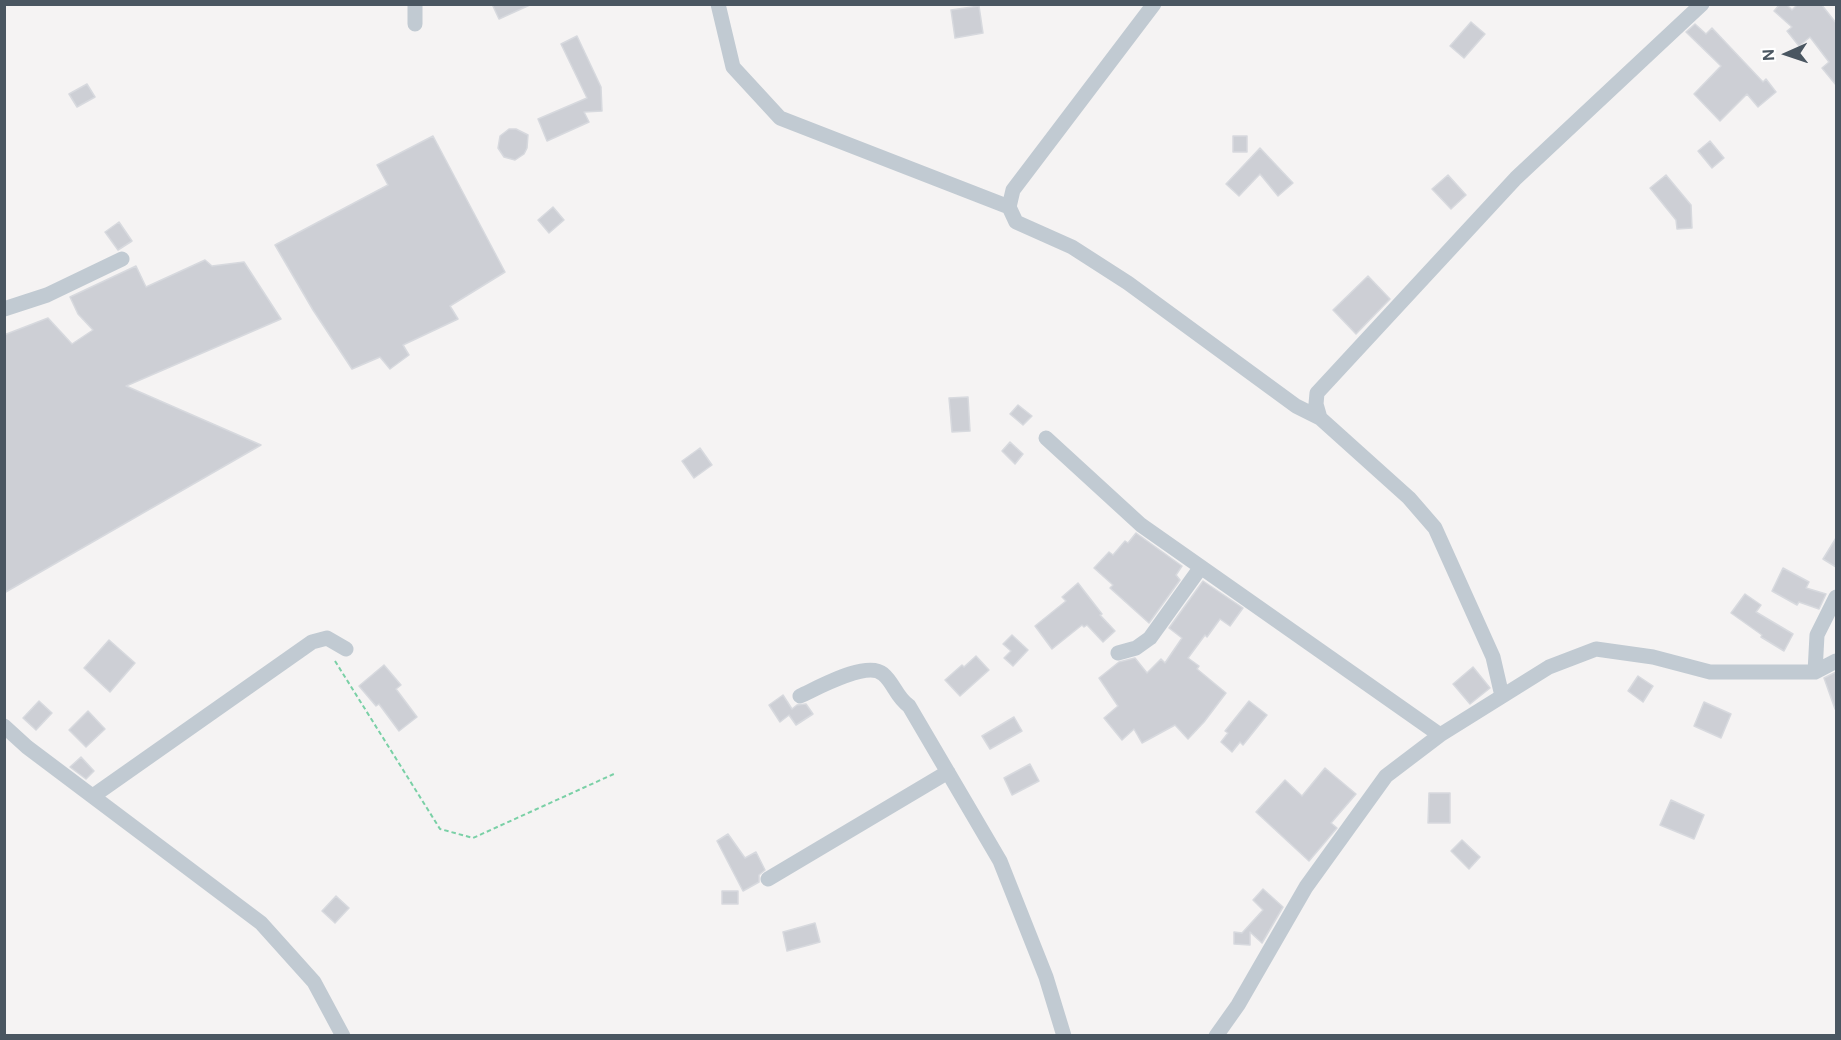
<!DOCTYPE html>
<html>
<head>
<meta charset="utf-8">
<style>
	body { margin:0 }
	#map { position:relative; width:1841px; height:1040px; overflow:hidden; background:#f5f3f3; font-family:"DM Sans",sans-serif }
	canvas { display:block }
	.frame { position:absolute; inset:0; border:6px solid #4a5661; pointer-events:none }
	.north { position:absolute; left:1757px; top:24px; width:60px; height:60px; -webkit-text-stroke:4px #fff; paint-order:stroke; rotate:267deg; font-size:16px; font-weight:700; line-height:24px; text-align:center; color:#4a5661 }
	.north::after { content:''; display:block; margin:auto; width:21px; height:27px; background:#4a5661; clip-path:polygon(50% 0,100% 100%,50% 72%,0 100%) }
</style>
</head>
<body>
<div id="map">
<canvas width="1841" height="1040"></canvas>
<div class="frame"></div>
<div class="north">N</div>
</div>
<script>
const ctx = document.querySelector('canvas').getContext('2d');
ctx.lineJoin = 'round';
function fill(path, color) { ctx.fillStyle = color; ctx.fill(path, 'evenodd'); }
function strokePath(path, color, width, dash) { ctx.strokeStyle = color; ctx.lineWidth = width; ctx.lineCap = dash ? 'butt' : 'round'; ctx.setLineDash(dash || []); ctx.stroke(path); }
const building = new Path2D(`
	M492,4h40l-33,15z
	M1780,4h6l6,6 6,-6h23l15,19v62l-14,-17 7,-6 -19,-25 -11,9 -12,-15 5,-4 -18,-16z
	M979,6l4,27 -28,5 -4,-28z
	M1471,22l14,12 -21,24 -14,-12z
	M1695,24l11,10 6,-6 51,54 3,-3 10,13 -18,15 -11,-13 -27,27 -26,-27 27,-28 -35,-34z
	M577,36l24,51 1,24 -18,1 5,10 -42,19 -9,-22 49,-21 -26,-54z
	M87,84l8,13 -18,10 -8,-13z
	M509,129h7l12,6 -1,13 -3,6 -9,6 -11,-3 -6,-9 2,-12z
	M433,136l72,136 -55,34 8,13 -55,26 6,10 -19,14 -10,-12 -28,12 -39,-59 -38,-65 113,-60 -11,-20z
	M1233,136h14v16h-14z
	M1710,141l14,17 -12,10 -14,-17z
	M1260,148l33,35 -15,13 -18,-22 -21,22 -13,-12z
	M1448,175l18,20 -15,14 -19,-20z
	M1666,175l25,30 1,23 -15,1 -1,-9 -26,-32z
	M553,207l11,13 -15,13 -11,-13z
	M119,222l13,19 -14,9 -13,-18z
	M205,260l7,6 32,-4 37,57 -155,67 135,59 -257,148v-258l44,-17 24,26 21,-14 -15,-16 -8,-17 66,-31 10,21z
	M1368,276l22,23 -34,35 -23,-24z
	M968,397l2,34 -18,1 -3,-34z
	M1018,405l14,11 -9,9 -13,-11z
	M1010,442l13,12 -8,10 -13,-13z
	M700,448l12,17 -18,13 -12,-17z
	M1136,533l46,33 -6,9 4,5 -31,43 -39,-35 3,-3 -19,-17 15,-16 4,3 12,-14 3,2z
	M1836,538v29l-13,-8z
	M1783,568l26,14 -3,6 20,6 -7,15 -20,-7 -2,3 -25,-14z
	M1203,581l40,27 -13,18 -10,-7 -13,18 -2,-2 -17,23 11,8 -2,3 29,24 -22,29 -16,17 -13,-14 -33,18 -8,-14 -12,11 -18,-22 14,-12 -19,-28 20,-16 16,-4 12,15 14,-14 4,4 17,-25 -13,-10z
	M1078,583l24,31 -2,1 15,16 -12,11 -16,-17 -3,2 -2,-2 -30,24 -17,-23 31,-25 -4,-4z
	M1745,594l16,11 -5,7 37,22 -9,17 -23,-14 1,-2 -31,-22z
	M1012,635l16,15 -15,16 -9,-8 7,-7 -8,-7z
	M109,640l26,23 -25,29 -26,-24z
	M976,656l13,14 -29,26 -15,-16 17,-15 2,2z
	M384,665l17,20 -5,4 21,28 -18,14 -20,-27 -3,2 -17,-20z
	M1473,667l17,21 -20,16 -17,-20z
	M1836,672v37h-1l-11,-31z
	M1638,676l15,10 -10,16 -15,-11z
	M783,695l9,14 5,-4 9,-1 7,10 -17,11 -7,-10 -9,7 -11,-17z
	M39,701l13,12 -16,17 -13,-12z
	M1249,701l18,14 -24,30 -3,-3 -8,10 -11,-10 7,-9 -3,-2z
	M1704,702l27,12 -10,24 -27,-12z
	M88,711l17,18 -19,18 -17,-17z
	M1014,717l8,14 -32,18 -8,-13z
	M81,757l13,14 -8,8 -16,-12z
	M1030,764l9,17 -27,14 -8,-17z
	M1325,768l31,26 -25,29 6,5 -28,33 -53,-49 29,-32 17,16z
	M1429,793h21v30h-22z
	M1671,800l33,15 -10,24 -34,-14z
	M728,834l17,24 11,-6 9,18 -6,5v7l-16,9 -26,-50z
	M1462,840l18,17 -11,12 -18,-18z
	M1263,889l20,18 -21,36 -12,-11v13l-16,-1v-12l8,1 21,-23 -10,-10z
	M722,891h16v13h-16z
	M336,896l13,12 -14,15 -13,-12z
	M815,923l5,19 -33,9 -4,-19z`);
const path = new Path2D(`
	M335,661l105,168 33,9 143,-65`);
const minor = new Path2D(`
	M415,4v20
	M718,4l15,63 47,51 229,89
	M1154,4l-141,186 -4,17 7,15 56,25 56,36 168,123 24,12
	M4,309l43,-14 75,-36
	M1046,438l95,87 299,210
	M1118,653l18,-5 14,-10 51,-71
	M1815,672l2,-37 19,-38
	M800,696c18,-8 67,-36 83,-22 11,9 13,23 26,32l91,155 46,116 18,59
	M1502,696l-9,-39 -58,-129 -26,-30 -89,-80 -4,-14 1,-11 199,-215 186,-174
	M4,726l23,21 234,176 53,59 29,54
	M93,796l219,-154 15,-4 19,11
	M768,879l180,-107
	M1216,1036l22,-31 68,-118 80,-111 54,-41 109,-68 47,-18 57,8 57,15h105l21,-11`);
fill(building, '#cdcfd5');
strokePath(building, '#d7d9de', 1.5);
strokePath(path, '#7ad0a6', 2, [4.5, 3]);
strokePath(minor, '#c1cad2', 15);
</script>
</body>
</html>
